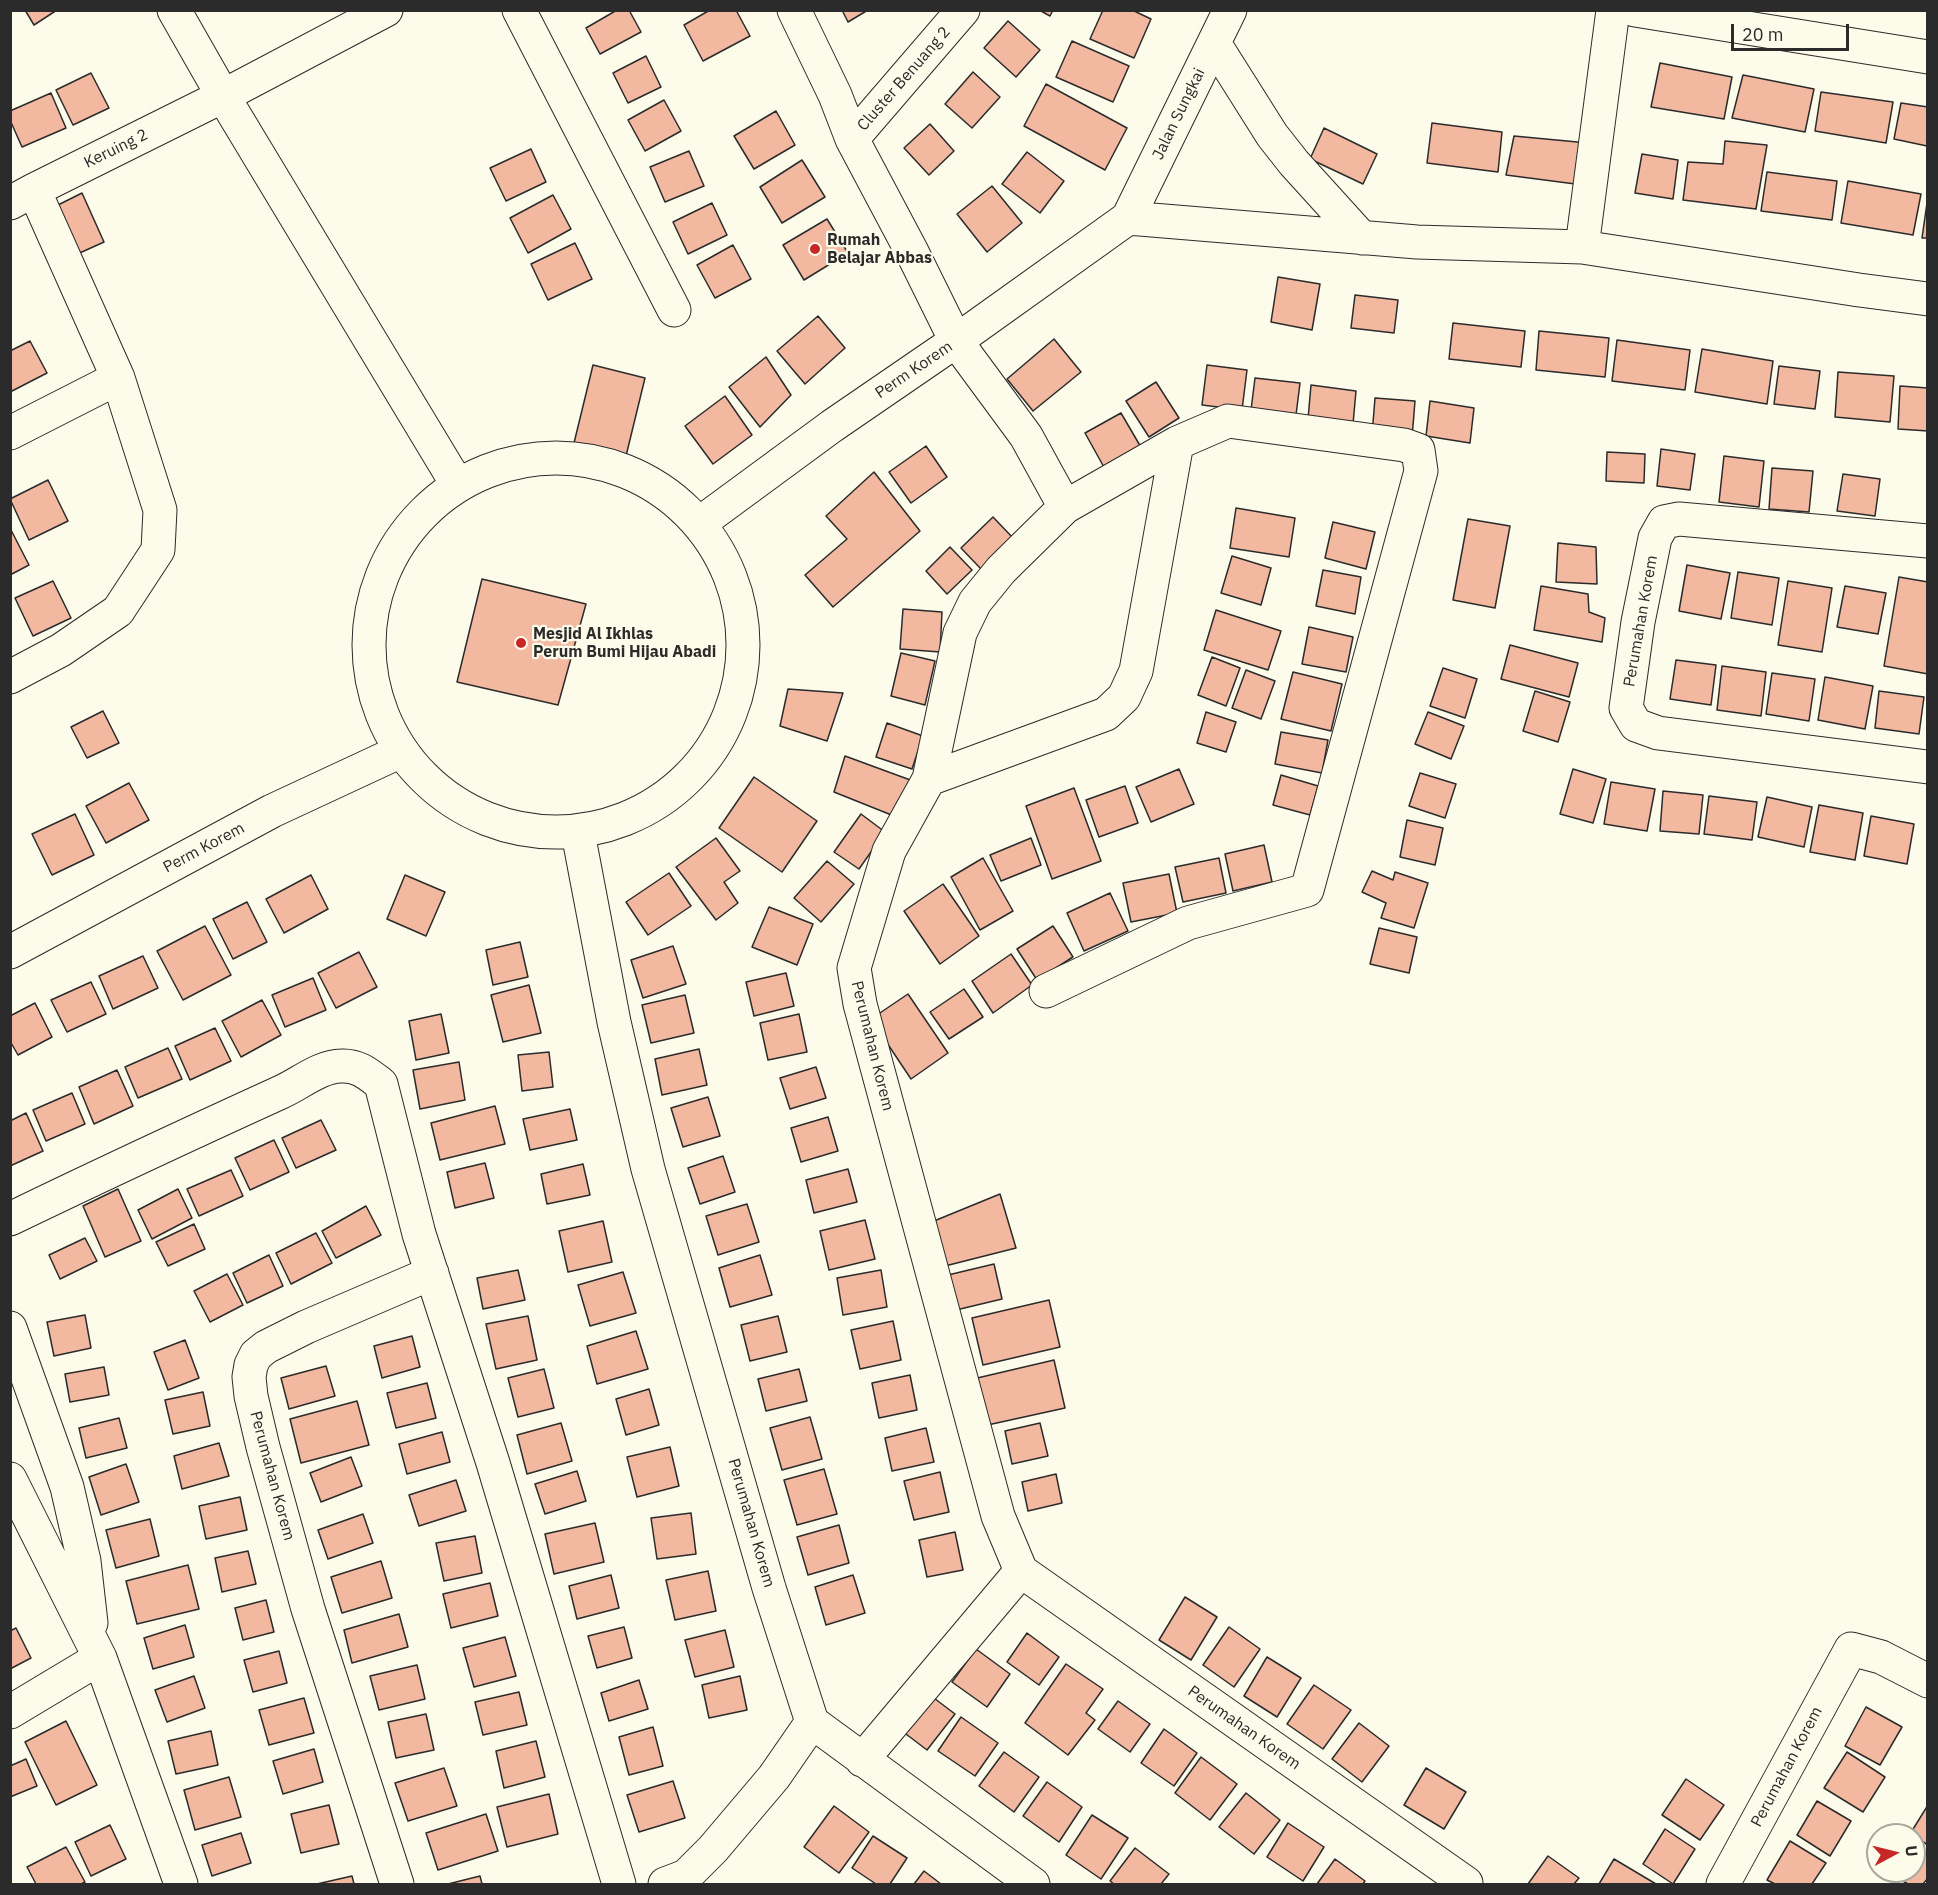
<!DOCTYPE html>
<html>
<head>
<meta charset="utf-8">
<style>
	body { margin:0 }
	#map { position:relative; width:1938px; height:1895px; overflow:hidden; background:#fdfbea; font-family:"IBM Plex Sans",sans-serif }
	canvas { display:block }
	.frame { position:absolute; inset:0; border:12px solid #2b2b2b; pointer-events:none }
	.north { position:absolute; left:1866px; top:1823px; width:60px; height:60px; box-sizing:border-box; background:#fdfbea; border:2px solid #a9a89e; border-radius:50%; rotate:83deg; font-size:16px; font-weight:700; line-height:24px; text-align:center; color:#2b2b2b }
	.north::after { content:''; display:block; margin:auto; width:21px; height:27px; background:#c62828; clip-path:polygon(50% 0,100% 100%,50% 72%,0 100%) }
	.scale { position:absolute; left:1731px; top:24px; width:118px; height:27px; box-sizing:border-box; border:3px solid #2b2b2b; border-top:0; padding-left:8px; font-size:18px; line-height:21px; white-space:nowrap; color:#2b2b2b; -webkit-text-stroke:4px #fdfbea; paint-order:stroke }
</style>
</head>
<body>
<div id="map">
<canvas width="1938" height="1895"></canvas>
<div class="frame"></div>
<div class="north">U</div>
<div class="scale">20 m</div>
</div>
<script>
const ctx = document.querySelector('canvas').getContext('2d');
ctx.lineJoin = 'round';
function fill(path, color) { ctx.fillStyle = color; ctx.fill(path, 'evenodd'); }
function strokePath(path, color, width, dash) { ctx.strokeStyle = color; ctx.lineWidth = width; ctx.lineCap = dash ? 'butt' : 'round'; ctx.setLineDash(dash || []); ctx.stroke(path); }
function write(font, color, halo, rows, align = 'center') {
  ctx.font = font + ' "IBM Plex Sans",sans-serif'; ctx.lineWidth = 4.5; ctx.setLineDash([]); ctx.textBaseline = 'middle'; ctx.strokeStyle = halo; ctx.fillStyle = color; for (const [text, x, y, turn = 0] of rows) {
    ctx.save(); ctx.translate(x, y); ctx.rotate((+turn || 0) * Math.PI / 180); ctx.textAlign = isNaN(turn) ? turn : align; if (halo) ctx.strokeText(text, 0, 0); ctx.fillText(text, 0, 0); ctx.restore();
  }
}
const building = new Path2D(`
	M25,10h32l-23,15z
	M617,10h12l12,22 -41,22 -14,-26z
	M710,10h26l14,26 -47,25 -19,-36z
	M842,10h26l-20,12z
	M1039,10h14l-3,6z
	M1103,10h29l19,9 -17,39 -44,-19z
	M1008,21l32,29 -24,27 -32,-29z
	M1072,41l57,25 -16,36 -57,-25z
	M646,56l15,31 -33,16 -15,-30z
	M1660,63l72,14 -8,42 -73,-12z
	M973,72l27,25 -28,31 -27,-24z
	M91,73l18,35 -36,17 -17,-35z
	M1743,75l71,14 -9,43 -73,-14z
	M1046,84l81,44 -22,42 -81,-44z
	M1821,92l72,10 -7,41 -71,-12z
	M51,93l15,35 -44,19 -12,-27v-9z
	M664,100l17,31 -36,20 -17,-31z
	M1901,103l27,4 -1,39 -33,-7z
	M776,111l19,34 -41,24 -20,-33z
	M1432,123l70,9 -4,40 -71,-9z
	M930,124l24,27 -25,24 -25,-27z
	M1324,128l53,26 -14,30 -53,-25z
	M1514,136l74,7 -5,42 -77,-10z
	M1725,141l42,4 -11,64 -73,-9 5,-38 35,2z
	M531,149l15,33 -40,19 -16,-33z
	M689,151l15,35 -39,16 -15,-35z
	M1027,152l37,29 -24,32 -38,-29z
	M1642,154l36,6 -5,39 -38,-6z
	M802,160l23,37 -43,26 -22,-36z
	M1767,172l70,9 -5,39 -71,-9z
	M1848,181l73,13 -8,41 -72,-12z
	M992,186l30,37 -35,29 -30,-38z
	M82,193l22,49 -31,14 -21,-48z
	M553,195l18,34 -43,24 -18,-35z
	M1928,196v42h-6z
	M712,203l15,32 -39,19 -15,-32z
	M827,219l21,34 -44,27 -21,-35z
	M575,243l17,36 -44,21 -17,-36z
	M733,245l18,34 -36,19 -18,-33z
	M1278,277l42,7 -8,46 -41,-8z
	M1355,295l43,5 -4,33 -43,-5z
	M818,316l27,32 -40,36 -28,-33z
	M1453,323l72,8 -4,36 -72,-8z
	M1539,331l70,7 -4,39 -69,-7z
	M1054,339l27,33 -48,39 -26,-32z
	M1617,340l73,10 -5,40 -73,-9z
	M30,341l17,32 -35,18 -2,-4v-36z
	M1702,349l71,12 -6,43 -72,-12z
	M766,357l25,38 -31,32 -31,-40z
	M593,365l52,13 -19,78 -52,-13z
	M1207,365l40,5 -5,40 -40,-5z
	M1779,366l41,5 -5,38 -41,-5z
	M1838,372l56,4 -4,46 -55,-5z
	M1255,378l45,5 -5,40 -45,-5z
	M1156,382l23,36 -30,19 -23,-36z
	M1311,385l45,6 -3,33 -45,-5z
	M1900,386l28,2v43l-30,-2z
	M725,396l27,39 -39,29 -28,-38z
	M1375,398l40,3 -3,37 -40,-3z
	M1430,401l44,7 -4,35 -44,-7z
	M1121,413l21,36 -37,20 -20,-36z
	M926,446l21,31 -36,26 -22,-31z
	M1661,449l34,5 -5,36 -33,-4z
	M1607,452l38,2 -1,29 -38,-2z
	M1724,456l40,5 -5,46 -40,-5z
	M1772,468l41,3 -4,41 -40,-3z
	M874,472l46,59 -87,76 -28,-32 42,-36 -21,-23z
	M1843,474l37,5 -5,37 -38,-5z
	M48,480l20,41 -39,19 -19,-41z
	M1236,508l59,10 -6,39 -59,-9z
	M993,517l20,21 -32,31 -20,-21z
	M1468,519l42,7 -15,82 -42,-8z
	M1333,522l42,10 -9,37 -41,-11z
	M10,528l19,37 -19,10z
	M1558,543l38,4 1,37 -41,-2z
	M950,547l22,23 -25,24 -21,-23z
	M1232,556l39,12 -10,37 -40,-12z
	M1687,565l43,8 -9,46 -42,-8z
	M1323,570l38,7 -6,37 -39,-8z
	M1738,572l41,6 -7,47 -41,-7z
	M1899,577l29,5v92l-44,-8z
	M482,579l104,25 -28,101 -101,-23z
	M53,581l18,37 -38,18 -18,-38z
	M1788,581l44,7 -10,64 -44,-7z
	M1541,586l47,8 1,18 16,6 -3,24 -68,-12z
	M1845,586l41,7 -8,41 -41,-7z
	M903,609l39,3 -2,40 -40,-3z
	M1216,610l65,21 -13,39 -64,-20z
	M1309,627l44,10 -7,35 -44,-8z
	M1510,645l68,18 -9,34 -68,-18z
	M901,653l34,8 -10,44 -34,-9z
	M1212,657l28,11 -14,38 -28,-11z
	M1676,660l40,5 -5,40 -41,-6z
	M1722,666l44,6 -5,44 -44,-6z
	M1443,668l34,11 -12,39 -35,-12z
	M1246,670l29,11 -14,38 -29,-11z
	M1293,672l49,12 -11,47 -50,-12z
	M1772,673l43,6 -6,42 -43,-7z
	M1825,677l48,9 -8,43 -47,-9z
	M788,689l55,4 -16,48 -47,-15z
	M1535,691l35,11 -12,40 -35,-11z
	M1879,691l45,6 -5,37 -44,-6z
	M103,711l16,32 -32,15 -16,-31z
	M1206,712l30,10 -10,30 -29,-9z
	M1428,712l36,14 -13,33 -36,-15z
	M887,723l36,13 -11,33 -36,-12z
	M1281,732l47,8 -6,33 -47,-9z
	M845,756l68,25 -19,35 -60,-24z
	M1179,769l15,35 -43,18 -15,-35z
	M1573,769l33,10 -13,44 -33,-9z
	M1420,773l36,11 -11,34 -36,-12z
	M1281,775l37,11 -8,29 -37,-10z
	M754,777l63,44 -35,51 -63,-44z
	M1611,782l44,7 -8,42 -43,-7z
	M129,783l20,37 -43,23 -20,-37z
	M1125,786l13,37 -39,14 -13,-37z
	M1074,788l27,73 -49,18 -26,-73z
	M1663,791l40,4 -4,39 -39,-3z
	M1709,796l48,6 -5,38 -48,-6z
	M1767,797l45,10 -8,40 -46,-10z
	M1819,805l44,8 -8,47 -45,-8z
	M75,814l19,41 -42,20 -20,-41z
	M861,814l24,18 -26,37 -25,-17z
	M1871,816l43,8 -7,40 -43,-8z
	M1407,820l36,8 -8,37 -35,-8z
	M716,838l24,33 -16,11 14,21 -22,17 -40,-53z
	M1031,838l10,27 -40,16 -11,-26z
	M1264,845l8,37 -39,9 -8,-37z
	M983,858l30,53 -33,19 -29,-53z
	M1219,858l7,35 -43,9 -8,-35z
	M827,861l27,23 -33,38 -27,-24z
	M1372,871l21,9 2,-8 33,11 -14,45 -33,-10 5,-15 -24,-11z
	M669,873l22,33 -43,29 -22,-33z
	M1169,874l8,39 -46,9 -8,-39z
	M311,875l17,34 -44,24 -18,-34z
	M405,875l40,17 -19,44 -39,-17z
	M943,884l36,52 -39,28 -36,-53z
	M1110,893l18,38 -44,20 -17,-38z
	M247,902l20,40 -34,17 -20,-40z
	M769,907l44,17 -16,41 -45,-18z
	M205,926l26,49 -48,25 -26,-49z
	M1053,926l20,31 -36,23 -20,-31z
	M1379,928l38,9 -8,36 -39,-9z
	M520,942l8,35 -35,8 -7,-35z
	M673,946l13,38 -43,14 -12,-38z
	M359,952l18,35 -41,21 -18,-35z
	M1011,954l21,31 -39,28 -21,-32z
	M143,956l15,32 -45,21 -14,-33z
	M786,973l8,33 -40,10 -8,-34z
	M313,978l13,32 -41,17 -13,-32z
	M91,982l15,32 -39,18 -16,-32z
	M529,985l12,48 -38,9 -12,-47z
	M964,989l19,28 -34,22 -19,-27z
	M908,994l40,59 -37,26 -40,-60z
	M685,995l9,38 -43,10 -9,-38z
	M262,1000l19,35 -40,22 -19,-36z
	M35,1003l17,34 -34,18 -8,-14v-25z
	M441,1014l8,39 -33,7 -7,-39z
	M799,1014l8,38 -39,8 -8,-37z
	M215,1028l16,33 -41,19 -15,-34z
	M168,1048l14,31 -44,19 -13,-31z
	M699,1049l8,36 -45,10 -7,-36z
	M549,1052l4,35 -31,4 -4,-36z
	M459,1062l6,38 -45,9 -7,-39z
	M816,1067l10,31 -36,11 -10,-31z
	M117,1070l16,36 -39,18 -15,-37z
	M72,1093l13,31 -39,17 -13,-31z
	M708,1097l12,39 -37,11 -12,-39z
	M495,1106l10,38 -65,16 -9,-37z
	M570,1109l7,31 -47,10 -7,-31z
	M26,1113l17,38 -33,15v-45z
	M828,1117l10,34 -37,11 -10,-34z
	M321,1120l15,30 -40,18 -14,-30z
	M274,1140l15,32 -39,18 -15,-32z
	M723,1156l12,36 -35,12 -12,-36z
	M485,1163l9,35 -39,10 -8,-36z
	M583,1164l7,31 -43,9 -6,-30z
	M848,1169l9,33 -43,11 -8,-33z
	M231,1170l12,26 -44,20 -12,-27z
	M118,1189l23,52 -36,16 -22,-51z
	M178,1189l14,29 -40,21 -14,-29z
	M1000,1194l16,54 -71,18 -11,-45z
	M747,1204l12,38 -41,13 -12,-39z
	M366,1206l15,29 -45,23 -14,-27z
	M865,1220l10,39 -46,11 -9,-39z
	M603,1221l9,41 -44,10 -9,-41z
	M194,1224l11,25 -37,17 -12,-24z
	M316,1233l16,30 -41,21 -15,-31z
	M85,1238l12,23 -37,18 -11,-24z
	M269,1255l14,31 -36,17 -14,-30z
	M760,1255l12,40 -42,12 -11,-39z
	M994,1264l8,35 -46,11 -8,-35z
	M518,1270l7,30 -42,9 -6,-31z
	M881,1270l6,37 -44,8 -6,-37z
	M623,1272l13,41 -46,13 -12,-41z
	M227,1274l16,31 -33,17 -16,-31z
	M1049,1300l11,47 -77,18 -11,-47z
	M85,1315l6,33 -37,8 -7,-34z
	M528,1316l9,44 -41,9 -10,-45z
	M778,1316l9,36 -37,9 -9,-36z
	M893,1321l8,39 -41,9 -9,-39z
	M636,1331l12,38 -51,15 -10,-38z
	M412,1336l8,31 -38,11 -8,-32z
	M185,1340l14,38 -31,12 -14,-38z
	M1054,1360l11,48 -82,18 -10,-47z
	M326,1366l9,30 -46,13 -8,-31z
	M104,1367l5,28 -39,7 -5,-28z
	M544,1369l10,39 -36,9 -10,-39z
	M799,1369l8,32 -41,10 -8,-32z
	M910,1375l7,35 -38,8 -7,-35z
	M427,1383l9,35 -40,10 -9,-35z
	M649,1389l10,36 -33,10 -10,-36z
	M203,1392l7,34 -37,8 -8,-34z
	M357,1401l12,44 -68,18 -11,-44z
	M810,1417l12,42 -40,11 -12,-42z
	M119,1418l8,30 -41,10 -7,-30z
	M561,1423l11,38 -45,13 -10,-39z
	M1040,1423l8,33 -36,8 -7,-33z
	M926,1428l8,34 -42,9 -7,-33z
	M442,1432l8,30 -43,12 -8,-30z
	M219,1443l10,33 -47,13 -8,-33z
	M670,1447l9,39 -42,11 -10,-40z
	M351,1457l11,29 -41,16 -11,-29z
	M126,1464l13,38 -38,13 -12,-38z
	M824,1469l13,45 -40,11 -13,-45z
	M577,1471l9,30 -41,13 -10,-30z
	M940,1472l9,40 -35,8 -10,-39z
	M1056,1474l6,29 -34,8 -6,-29z
	M456,1480l10,31 -47,15 -10,-31z
	M240,1497l7,33 -41,9 -7,-33z
	M691,1513l5,41 -39,5 -6,-41z
	M363,1514l10,29 -45,16 -10,-29z
	M150,1519l9,37 -43,12 -10,-38z
	M595,1523l9,39 -50,12 -9,-40z
	M839,1525l10,38 -41,12 -11,-38z
	M955,1532l8,38 -36,7 -8,-37z
	M475,1536l7,37 -38,8 -8,-38z
	M248,1551l8,33 -34,8 -7,-34z
	M381,1561l11,37 -50,15 -11,-36z
	M188,1565l11,44 -62,15 -11,-43z
	M708,1571l8,40 -41,9 -9,-40z
	M611,1575l8,33 -42,11 -8,-33z
	M853,1575l12,38 -39,12 -11,-38z
	M490,1583l8,33 -47,12 -8,-34z
	M1185,1597l32,20 -26,43 -32,-20z
	M266,1600l8,32 -31,8 -8,-32z
	M399,1614l9,33 -56,16 -8,-33z
	M185,1625l9,32 -41,12 -9,-31z
	M624,1627l8,31 -35,10 -9,-32z
	M1229,1627l31,22 -26,38 -31,-22z
	M16,1628l15,30 -21,11v-38z
	M725,1630l9,37 -39,10 -10,-37z
	M1027,1633l32,24 -20,28 -32,-23z
	M505,1637l11,39 -42,11 -11,-39z
	M976,1649l34,25 -23,33 -35,-25z
	M279,1651l8,32 -34,9 -9,-32z
	M1267,1657l34,21 -24,39 -33,-21z
	M1066,1664l37,25 -17,24 9,7 -27,35 -43,-32z
	M417,1665l8,34 -46,11 -9,-34z
	M194,1676l11,32 -38,14 -12,-32z
	M740,1676l7,34 -38,8 -7,-33z
	M639,1680l9,29 -39,12 -8,-28z
	M1314,1685l37,25 -28,39 -36,-25z
	M519,1692l8,33 -44,10 -8,-33z
	M926,1692l29,22 -28,36 -29,-22z
	M304,1698l10,35 -45,12 -10,-35z
	M1118,1701l32,23 -20,28 -32,-23z
	M1866,1707l36,20 -22,38 -35,-19z
	M426,1714l8,36 -38,8 -8,-36z
	M961,1717l37,26 -23,33 -37,-25z
	M66,1721l31,64 -41,20 -31,-63z
	M1359,1723l30,23 -27,36 -30,-23z
	M653,1727l10,39 -34,9 -10,-38z
	M1164,1729l33,24 -23,33 -33,-23z
	M211,1731l7,34 -42,9 -8,-33z
	M536,1741l9,36 -41,11 -8,-37z
	M314,1749l9,33 -40,12 -10,-33z
	M1004,1752l35,25 -25,35 -35,-26z
	M1847,1752l38,25 -22,35 -39,-24z
	M1201,1757l36,27 -27,36 -35,-27z
	M26,1759l11,27 -27,11v-31z
	M444,1768l13,38 -49,15 -13,-38z
	M1426,1768l40,24 -22,37 -40,-24z
	M229,1777l12,40 -46,13 -11,-40z
	M1686,1779l38,26 -24,35 -38,-25z
	M673,1781l12,37 -46,14 -12,-37z
	M1047,1782l35,25 -23,35 -36,-26z
	M1246,1793l34,27 -26,34 -35,-27z
	M549,1794l9,40 -51,13 -10,-40z
	M1817,1801l34,20 -21,35 -33,-21z
	M329,1805l10,39 -38,9 -10,-39z
	M1928,1805v40l-18,-11z
	M834,1806l35,26 -30,41 -35,-26z
	M486,1814l12,37 -60,19 -12,-37z
	M1092,1815l36,23 -27,41 -35,-24z
	M1288,1823l36,24 -21,34 -36,-24z
	M110,1825l16,34 -35,17 -16,-34z
	M1665,1829l30,20 -22,35 -30,-20z
	M241,1833l10,30 -39,13 -10,-31z
	M873,1836l34,22 -17,26h-14l-24,-16z
	M1790,1841l36,22 -14,21h-37l-8,-4z
	M66,1847l19,35 -4,2h-45l-9,-17z
	M1914,1847l14,8v23l-5,6h-15l-19,-11 25,-2z
	M1135,1848l34,26 -8,10h-47l-4,-3z
	M1548,1856l31,22 -5,6h-46z
	M1335,1859l30,22 -2,3h-46z
	M1614,1859l42,25h-57z
	M924,1871l17,13h-27z
	M352,1876l2,8h-37z
	M480,1876l2,8h-34z`);
const minor = new Path2D(`
	M386,10l-163,86 234,388
	M519,10l155,300
	M794,10l41,85 17,44 60,113 44,89 70,95 39,71 -64,63 -26,32 -15,31 -31,146 -40,72 -35,117 6,36 138,512 23,55 445,312 -1,1
	M1635,10l293,47
	M1214,43l58,92 22,28 68,75
	M852,139l111,-129
	M10,203l24,-13 189,-94 -49,-86
	M1128,218l289,24 165,5 277,43 69,9
	M1582,247l31,-237
	M10,433l108,-55
	M369 645a187 187 0 1 1 374 0a187 187 0 1 1-374 0Z
	M700,523l132,-97 124,-85 172,-123 102,-208
	M1928,541l-249,-22 -15,3 -9,16 -17,84 -12,86 10,17 22,8 270,34
	M10,677l51,-27 57,-39 40,-61 2,-40 -42,-132 -84,-188
	M929,779l177,-65 18,-17 12,-26 41,-228
	M578,833l36,189 34,147 121,419 43,134 221,162
	M10,952l262,-141 129,-60
	M1046,991l142,-68 119,-33 114,-419 -3,-21 -14,-5 -176,-24 -51,22 -112,64
	M10,1219c89,-43 179,-85 269,-126 19,-8 41,-27 62,-27 17,-1 27,8 40,18l38,150 74,229 126,421
	M10,1328l57,159 17,74 7,62
	M10,1479l90,179 81,226
	M10,1712l90,-54
	M862,1760l159,-189
	M397,1884l-89,-275 -45,-162 -12,-51 -2,-19 2,-12 5,-10 10,-8 40,-20 126,-54
	M665,1884l21,-8 27,-27 61,-72 38,-55
	M1723,1884l128,-235 30,8 47,24`);
const markers = [
	[815,249,6,"#c62828"],
	[521,643,6,"#c62828"]
];
const streetNames = [
	["Cluster Benuang 2",904,79,-49],
	["Jalan Sungkai",1179,114,-64],
	["Keruing 2",116,149,-26],
	["Perm Korem",914,370,-34],
	["Perumahan Korem",1641,621,-80],
	["Perm Korem",204,848,-28],
	["Perumahan Korem",872,1046,76],
	["Perumahan Korem",272,1476,75],
	["Perumahan Korem",751,1523,74],
	["Perumahan Korem",1244,1728,35],
	["Perumahan Korem",1787,1767,-62]
];
const poiNames = [
	["Rumah",827,240],
	["Belajar Abbas",827,258],
	["Mesjid Al Ikhlas",533,634],
	["Perum Bumi Hijau Abadi",533,652]
];
fill(building, '#f2b8a0');
strokePath(building, '#2b2b2b', 1.5);
strokePath(minor, '#2b2b2b', 35);
strokePath(minor, '#fdfbea', 33);
for (const [x, y, r, color] of markers) { const dot = new Path2D(); dot.arc(x, y, r, 0, 2 * Math.PI); ctx.fillStyle = color; ctx.fill(dot); strokePath(dot, '#fdfbea', 2); }
write('16px', '#2b2b2b', '#fdfbea', streetNames);
write('bold 16px', '#2b2b2b', '#fdfbea', poiNames, 'left');
</script>
</body>
</html>
